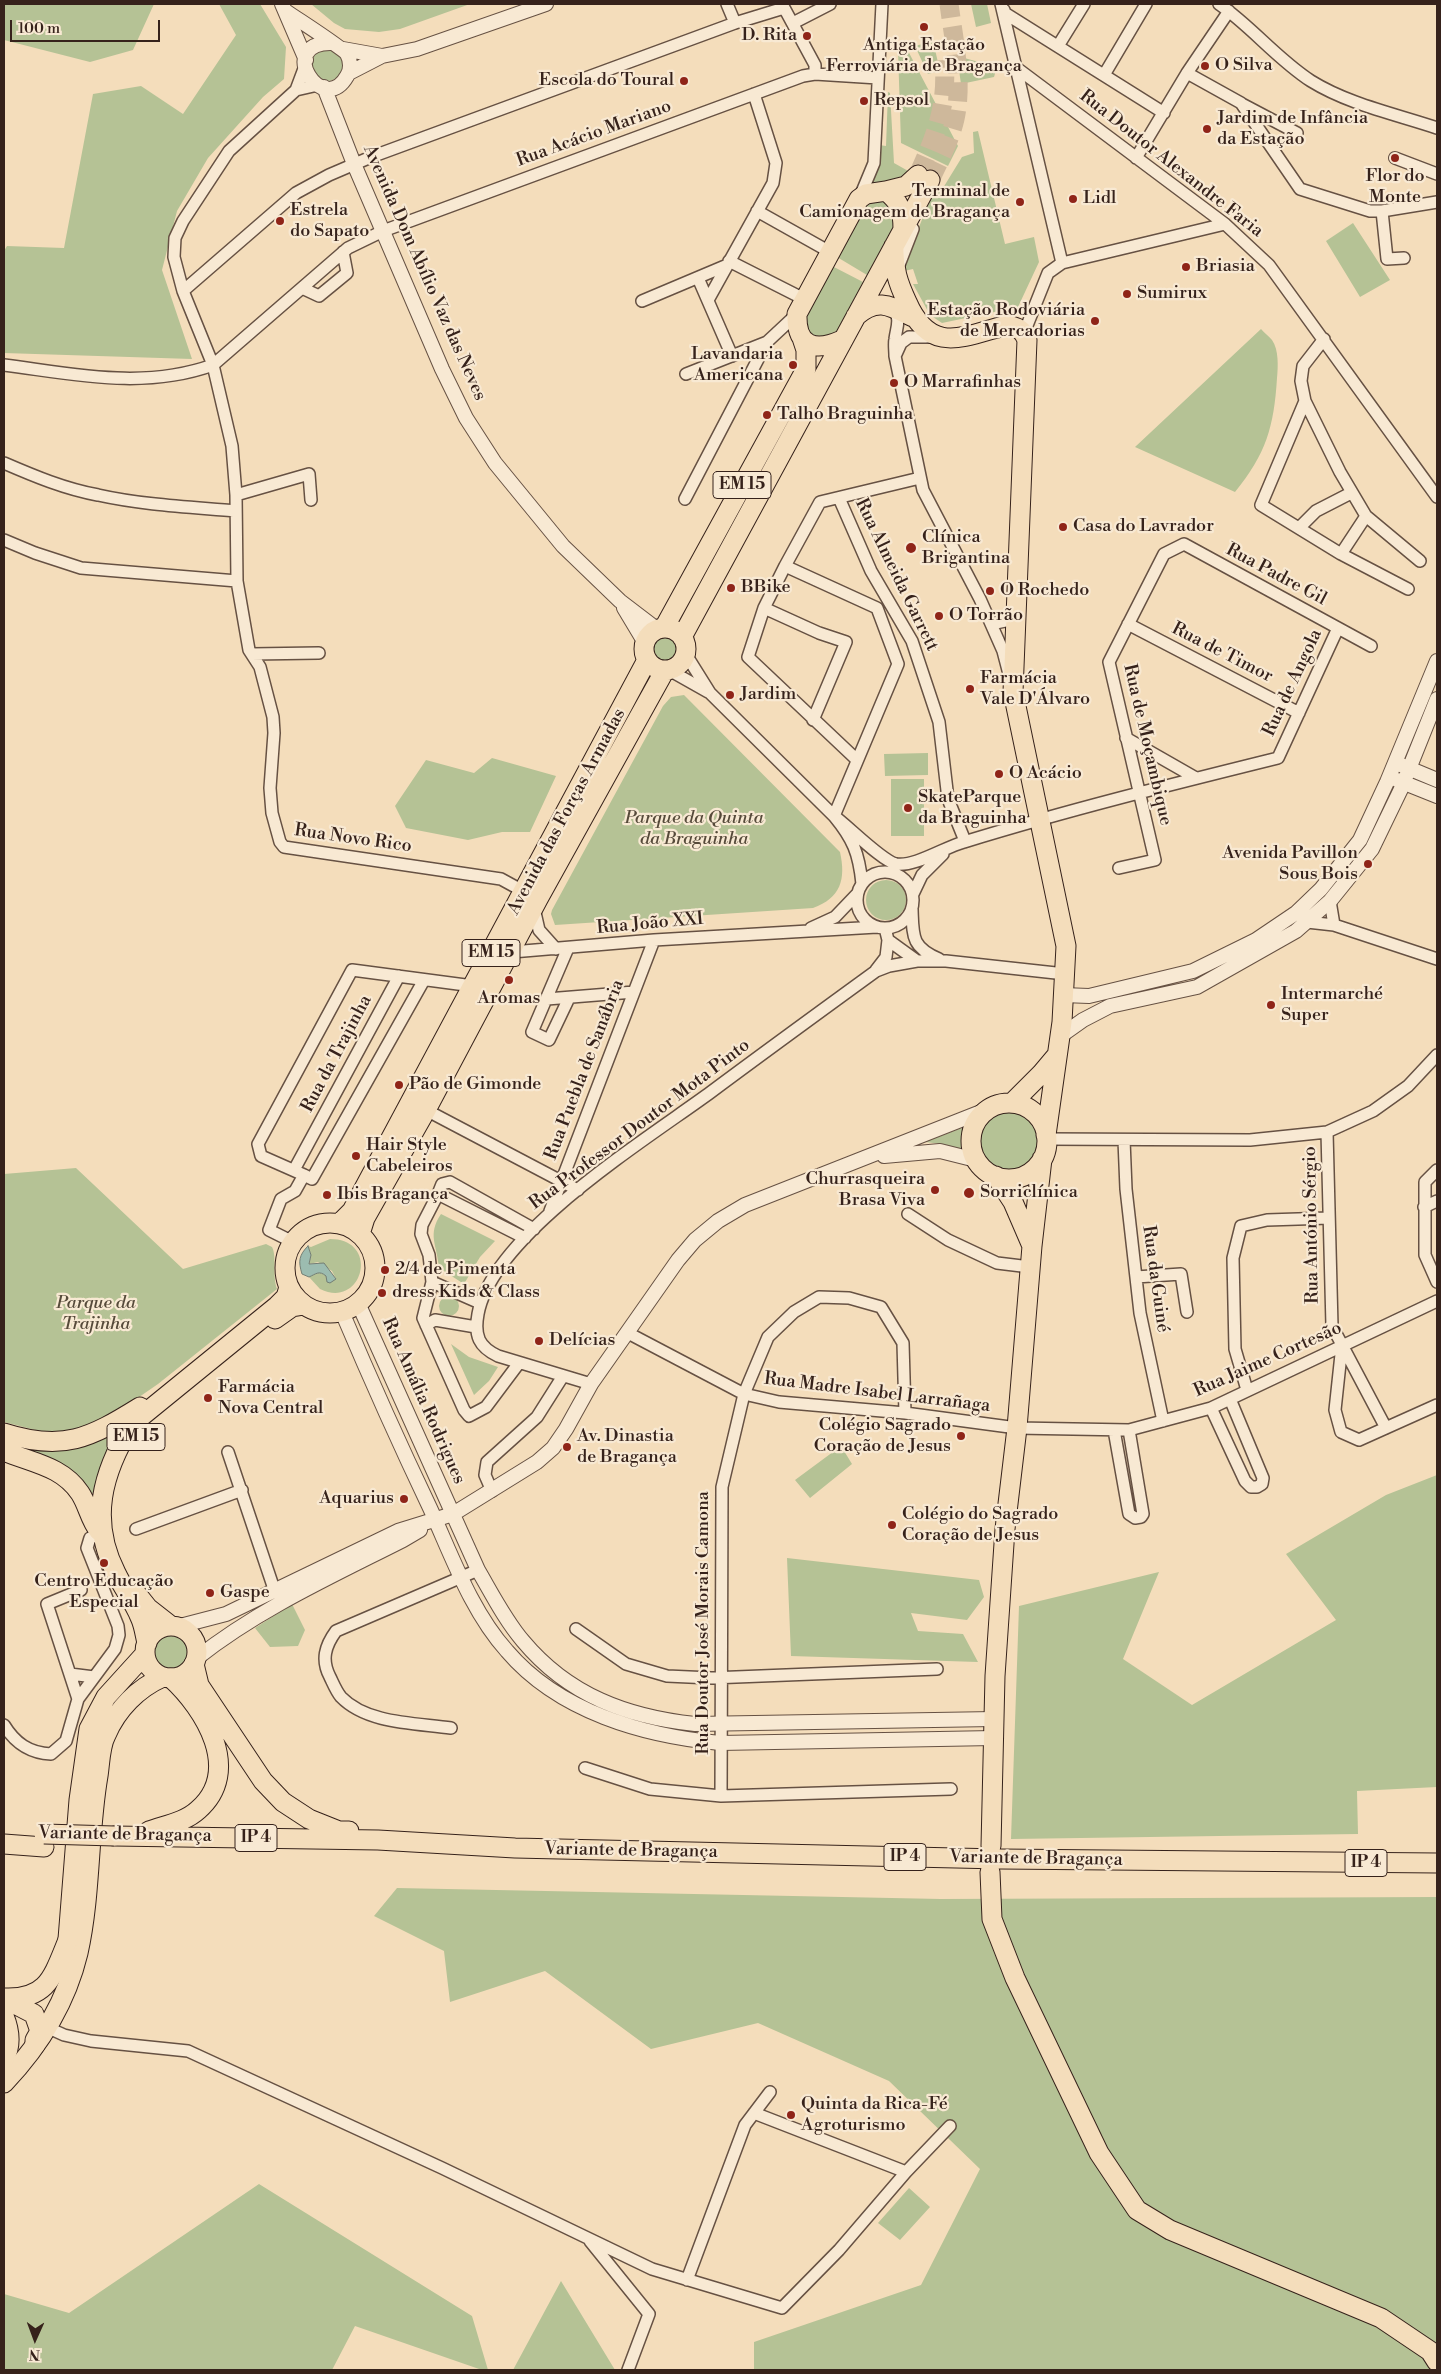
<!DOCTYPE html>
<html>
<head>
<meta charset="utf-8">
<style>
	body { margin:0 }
	#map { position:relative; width:1441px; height:2374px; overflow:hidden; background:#f4ddbb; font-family:"Libre Bodoni",serif }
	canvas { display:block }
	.frame { position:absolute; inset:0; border:5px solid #36221b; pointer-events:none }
	.north { position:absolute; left:10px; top:2314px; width:50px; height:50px; -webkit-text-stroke:4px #f8e9d3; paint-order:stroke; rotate:182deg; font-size:14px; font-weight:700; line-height:20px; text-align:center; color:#36221b }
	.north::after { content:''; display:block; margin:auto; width:18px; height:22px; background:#36221b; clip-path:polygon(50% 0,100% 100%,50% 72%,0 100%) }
	.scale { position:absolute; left:10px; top:20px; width:150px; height:22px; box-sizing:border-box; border:2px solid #36221b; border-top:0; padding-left:6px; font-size:15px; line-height:18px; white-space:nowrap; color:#36221b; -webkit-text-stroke:4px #f8e9d3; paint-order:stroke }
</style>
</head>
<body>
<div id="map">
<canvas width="1441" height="2374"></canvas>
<div class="frame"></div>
<div class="north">N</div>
<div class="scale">100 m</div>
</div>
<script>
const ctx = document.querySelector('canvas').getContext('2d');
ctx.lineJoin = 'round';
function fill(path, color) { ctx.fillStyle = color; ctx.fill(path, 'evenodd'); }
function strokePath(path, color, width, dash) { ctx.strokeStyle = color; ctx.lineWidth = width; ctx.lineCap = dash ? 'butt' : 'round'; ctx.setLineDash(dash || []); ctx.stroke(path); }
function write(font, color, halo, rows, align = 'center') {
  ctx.font = font + ' "Libre Bodoni",serif'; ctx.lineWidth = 4.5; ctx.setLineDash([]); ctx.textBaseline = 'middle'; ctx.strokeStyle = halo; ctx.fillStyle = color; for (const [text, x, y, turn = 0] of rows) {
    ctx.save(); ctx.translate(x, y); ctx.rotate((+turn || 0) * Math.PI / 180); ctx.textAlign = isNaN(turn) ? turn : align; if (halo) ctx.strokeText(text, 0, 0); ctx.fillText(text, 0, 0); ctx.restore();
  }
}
const green = new Path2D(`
	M4,4h150l-21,46 -43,12 -86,-22z
	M219,4h41l26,43 -2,32 -21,18 -55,61 -31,53 -15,59 30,89 -188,-6v-102l3,-5 57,2 29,-154 48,-8 42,28 53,-79z
	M311,4h159l-70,25 -21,3 -34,-3 -11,-6z
	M971,4h16l4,19 -15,4z
	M933,41l7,30 -12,3 -13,-28z
	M907,49l51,97 -10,20 -47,-23 -3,-92z
	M311 65a16 16 0 1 1 32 0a16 16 0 1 1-32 0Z
	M957,56l40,11 -3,10 -33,7z
	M888,92l2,1 4,70 16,9 -14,11 -27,5 10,-43 7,1z
	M978,131l27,113 29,-7 5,25 -21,45 -76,16 -12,-8 -17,-31h5l-5,-15 -9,2v-7l32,-79 7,3 19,-31 12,-4 -1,-21z
	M882,199l12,9v18l-27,49 -30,-18 28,-53z
	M1353,223l37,57 -30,17 -34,-56z
	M832,266l31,16 -28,53 -25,3 -7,-20z
	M1261,329c3,4 8,7 11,11 7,10 6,27 5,38 -3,49 -11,76 -42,114l-100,-45z
	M651 649a14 14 0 1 1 28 0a14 14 0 1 1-28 0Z
	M684,695l156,157c6,27 1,46 -27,56l-258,17 -4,-11 1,-4 111,-204 8,-9z
	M928,753v22l-43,1 -1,-22z
	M492,758l64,18 -26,56h-28l-34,8 -62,-12 -11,-22 31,-46 48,13z
	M891,779h33v57h-33z
	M866 900a20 20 0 1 1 40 0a20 20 0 1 1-40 0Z
	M978 1142a30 30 0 1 1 60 0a30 30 0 1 1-60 0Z
	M967,1126l-2,26 -23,-8 -17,-2z
	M76,1168l107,101 83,-25 6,3c5,9 0,28 5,42l-119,95 -45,31 -34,14 -15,2h-25l-35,-9v-248z
	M441,1214l54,27 -15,16 -16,27 -25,-16c-2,-24 -12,-33 2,-54z
	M330,1239c51,0 33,71 -10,50l-11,-12 9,-5 18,7 -4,-8 -14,-9 -9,2 2,-9 -3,-9 3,1z
	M439 1306a10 10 0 1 1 20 0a10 10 0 1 1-20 0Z
	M451,1344l18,13 29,10 -9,14 -15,14z
	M105,1436l6,5 1,4 -17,48h-3l-71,-44z
	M841,1446l11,18 -42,34 -15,-18z
	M1437,1475v312l-80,4 1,43 -347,5 8,-233 140,-34 -36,87 69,46 144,-85 -50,-66 100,-59z
	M787,1558l192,22 5,17 -17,23 -56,-7 7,18 45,3 15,28 -187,-6z
	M292,1604l13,26 -7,16 -28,1 -15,-19z
	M152 1652a20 20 0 1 1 40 0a20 20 0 1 1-40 0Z
	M397,1888l544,11 496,-2v473h-683v-28l167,-57 59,-116 -91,-88 -131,-58 -107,26 -106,-78 -95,31 -6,-51 -70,-35z
	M259,2184l213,132 16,54h-6l-127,-44 -23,44h-328v-76l65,19z
	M909,2188l21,19 -30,33 -22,-17z
	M561,2281l54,89h-102z`);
const water = new Path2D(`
	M308,1246l3,9 -2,9 15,-1 12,16 -6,4 -3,-1 -1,-6c-7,-6 -10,-2 -17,1l-7,-3c-4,-13 -3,-19 6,-28z`);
const primaryTunnel = new Path2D(`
	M918,175c18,-40 30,-70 26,-115
	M930,180c9,-19 20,-39 25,-61 8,-37 -1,-78 -6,-115`);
const minor = new Path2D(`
	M727,4l8,19
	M782,4l33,61v9
	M1001,4l61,259
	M1219,4c33,23 58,55 92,77 37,23 84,33 126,47
	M1004,10l-1,2 161,101
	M793,23l37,-19
	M1058,46l26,-42
	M1014,66l211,158 44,41 168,232
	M1187,73l54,30 59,86 70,22h12l55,-9
	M1104,75l42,-71
	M318,85l-22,5 -67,61 -46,70 -8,17 -1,19 9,34 30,74 19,81 4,49 1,86 12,69 11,17 13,50 1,16 -4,55 2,25 8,29 4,5 217,32 22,12
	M296,90l9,-24
	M1242,104l55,29
	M1136,158l51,-85 42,-62
	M1395,158l42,16
	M859,199l15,-36 8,-159
	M757,211l73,41
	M1382,211l5,48 17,-1
	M729,261l75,38
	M899,265l14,-36
	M698,278l34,78
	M302,288l17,8 28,-23 -4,-21
	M183,291l113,-98 33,-18 42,-18 364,-134 49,-15
	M708,300l65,-117 3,-20 -22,-69
	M642,301l83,-35
	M893,307c8,13 4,18 2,32 -1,5 0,11 0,17l28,134 57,109 23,52 6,23
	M1024,333l24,-60 14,-10 163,-39
	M1324,339l-21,27 -2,15 4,20 35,71 26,44 54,45
	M896,354l5,-11 8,-6h24
	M4,365c71,9 139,25 209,0l135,-117 35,-17 420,-155 12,-2 63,4
	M686,374l81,-32
	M1305,401l-44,104 80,49 67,35
	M4,463c30,13 61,26 94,32 45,10 92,12 138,16
	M236,495l73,-21 2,26
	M839,498l32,73 41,70 27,81 9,77 17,42
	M685,499l82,-157 30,-28
	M1299,528l17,-17 35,-18
	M4,540l31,13 46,15 156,13
	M1341,554l25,-38
	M785,566l92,42 21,56 -64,152
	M764,608l55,25 27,9 -33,78
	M991,624l19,-4 7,-5
	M1128,624l171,89
	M685,653l25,40 124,123c19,23 25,37 28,68
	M252,654l67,-1
	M669,670l39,22
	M1126,738l70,40
	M857,760l-109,-103 16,-49 21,-42 35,-64 100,-24
	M834,816c14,10 48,45 62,48 19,3 49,-17 68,-22 104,-32 209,-58 314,-84l60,-130
	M1119,868l36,-8 -46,-198 55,-108 20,-10 187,102
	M857 900a28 28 0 1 1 56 0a28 28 0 1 1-56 0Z
	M913,894l9,-19 21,-21
	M1330,901l4,24
	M534,908l5,22 17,19
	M912,909c1,27 -1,38 27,50
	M1307,922l27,3 103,34
	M811,928l24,-11 22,-23
	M885,928l3,12 29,21h29l119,13
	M568,948l-36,84 17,8 20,-42
	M507,949l5,3 142,-12 223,-13
	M876,970l10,-13 2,-17
	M547,999l87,-7
	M426,1110l152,80
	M1327,1132l5,194 54,102
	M1047,1139l203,1 77,-8 46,-21 35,-25 29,-31
	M1124,1140l2,49 14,124 23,108
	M294,1170l105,-194
	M1437,1170l-12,12v73l12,27
	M304,1175l8,4 112,-199
	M438,1194l-16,31 -1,9 8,21 3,27 -9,36 41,92 5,6 17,-9 33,-44
	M1424,1207l13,-6
	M550,1211l104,-271
	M908,1214l40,26 49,23 33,4
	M525,1238l-87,-44 4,-10 8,-2 84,47
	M293,1242l-24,-12 12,-31 14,-8 9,-16 -43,-19 -3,-12 94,-174 121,16
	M1136,1277l45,-3 6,38
	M432,1282l48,21
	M426,1325l9,-5 41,7
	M628,1333l116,61 35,8 126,11 112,15 112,2 82,-22 226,-107
	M1342,1345l-7,65 6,22 18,8 78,-35
	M591,1384l-93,-28c-19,-9 -24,-20 -20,-42 14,-79 169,-175 233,-222 55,-41 110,-81 165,-121l13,-5 28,-5
	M1247,1390l-12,-41 -2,-91 8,-32 26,-6 62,-2
	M1211,1408l34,73 6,6h6l5,-3 1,-6 -33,-79
	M1114,1430l15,84 6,4 6,-1 2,-3 -14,-84
	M228,1452l47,140
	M492,1491l-7,-16 2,-13 50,-45 26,-41
	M136,1529l106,-39
	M576,1629l50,35 41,12 44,2 226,-9
	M70,1674l24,3
	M78,1699l-31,-95 34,-14
	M4,1725c11,18 25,28 47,29l15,-13 12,-42 37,-50 4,-14 -1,-9 -31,-78 3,-10 16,-6
	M451,1728c-35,-5 -84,-4 -110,-31 -5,-6 -8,-14 -11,-20 -9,-17 -5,-31 6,-46l142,-61
	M585,1768l65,21 71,7 230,-7
	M721,1796l1,-309 22,-93 24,-57 26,-25 25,-15 30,1 32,9 22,36 2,70
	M42,2025l22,10 27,6 97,10 254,117 210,101 130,39 57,-58 67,-78 44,-46
	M754,2113l152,59
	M590,2241l59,73 -21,56
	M687,2280l58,-155 25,-33`);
const tertiary = new Path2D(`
	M282,4l24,56
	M287,12c10,7 57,37 60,42 4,7 4,16 0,22 -24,42 -72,-32 -17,-33
	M343,49l39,7 35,-7 129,-45
	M349,73l33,-17
	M324,87l30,77 88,205 24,49 29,45 68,83 57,55 38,29
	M624,608l21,35
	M1401,765l36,15
	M1397,780l40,16
	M1063,995l26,1 104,-25 63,-31 40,-27 25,-24 39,-49 27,-58 50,-121
	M1059,1037l24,-17 27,-14 87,-19 99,-56 34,-30 42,-52 29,-60 36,-90
	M884,1156l56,-5 36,9
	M358,1303l120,267c14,24 27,50 45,71 45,54 104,76 172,83l299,-5
	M342,1312c28,66 57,131 88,196 22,48 41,103 77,143 52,61 137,85 213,92l274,-5
	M176,1627l50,-13 172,-83 55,-17 84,-52 16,-14 13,-19 25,-45 87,-124 17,-20 23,-19 27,-16 241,-95
	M197,1658c62,-49 135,-82 206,-118l17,-10`);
const primary = new Path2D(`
	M886,191l20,-5 12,-11
	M894,246c-1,22 4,37 13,56 23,53 55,35 100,23 10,2 16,4 20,15l-14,352 53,254 -4,76 -16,113
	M856,316c22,-19 34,-10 57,1
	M842,340c-27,12 -46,7 -45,-26l62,-115 7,-5 20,-3c14,11 17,20 17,38
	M664,628l142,-259v-19l-4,-12
	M644 649a21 21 0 1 1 42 0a21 21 0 1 1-42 0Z
	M682,637l248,-457
	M1012,1103l29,-29 16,-19
	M971 1141a38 38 0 1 1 76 0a38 38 0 1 1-76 0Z
	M996,1176l17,26 19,44
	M285 1268a45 45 0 1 1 90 0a45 45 0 1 1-90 0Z
	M339,1224l13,-13 295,-551
	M360,1234l5,-16 61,-108 112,-211 127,-229
	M275,1319l17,-12 12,-2
	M4,1433c59,19 86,5 136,-26
	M4,1451c28,12 58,15 76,42 8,12 10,27 19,38
	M136,1593l12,15 23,18
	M145 1652a26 26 0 1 1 52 0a26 26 0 1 1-52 0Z
	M147,1643c-2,-8 -3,-18 -7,-26 -6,-15 -17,-29 -24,-44 -27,-53 -14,-100 16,-149l145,-118 9,-9 3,-10
	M991,1846l4,-170 10,-147 12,-101 15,-182 10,-87
	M990,1872l2,47 23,59 84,175 38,57 33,20 211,88 49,33 7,11
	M68,1939l11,-139 10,-71 17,-32 39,-43
	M4,2083c35,-37 62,-80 74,-130 13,-58 10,-119 20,-177 2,-13 2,-30 8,-41 11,-26 32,-47 57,-58`);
const trunk = new Path2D(`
	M194,1664l5,21 64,96 20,21 26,17 30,12h10
	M149,1831c17,-6 36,-9 49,-21 45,-39 7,-101 -27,-132
	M114,1836l264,4 137,8 485,11 437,4
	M4,1844l40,3
	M4,1998c44,2 49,-22 64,-58
	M5,1999l29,15 6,17 -5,9v5
	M4,2016c6,15 8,29 0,43`);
const trunkBridge = new Path2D(`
	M44,1834l70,2`);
const markers = [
	[924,27,5,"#8f2418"],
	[807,36,5,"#8f2418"],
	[1205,66,5,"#8f2418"],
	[684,81,5,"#8f2418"],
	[864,101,5,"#8f2418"],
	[1207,129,5,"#8f2418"],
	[1395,158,5,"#8f2418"],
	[1073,199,5,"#8f2418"],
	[1020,202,5,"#8f2418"],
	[280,221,5,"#8f2418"],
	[1186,267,5,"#8f2418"],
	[1127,294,5,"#8f2418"],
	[1095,321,5,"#8f2418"],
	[793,365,5,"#8f2418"],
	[894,383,5,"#8f2418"],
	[767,415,5,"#8f2418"],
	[1063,527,5,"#8f2418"],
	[911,548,6,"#8f2418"],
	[731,588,5,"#8f2418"],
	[990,591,5,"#8f2418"],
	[939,616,5,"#8f2418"],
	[970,689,5,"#8f2418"],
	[730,695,5,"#8f2418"],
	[999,774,5,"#8f2418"],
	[908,808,5,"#8f2418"],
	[1368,864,5,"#8f2418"],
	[509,980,5,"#8f2418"],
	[1271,1005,5,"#8f2418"],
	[399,1085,5,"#8f2418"],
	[356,1156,5,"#8f2418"],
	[935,1190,5,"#8f2418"],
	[969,1193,6,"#8f2418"],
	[327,1195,5,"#8f2418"],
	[385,1270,5,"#8f2418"],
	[382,1293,5,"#8f2418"],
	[539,1341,5,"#8f2418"],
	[208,1398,5,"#8f2418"],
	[961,1436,5,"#8f2418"],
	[567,1447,5,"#8f2418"],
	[404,1499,5,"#8f2418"],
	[892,1525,5,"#8f2418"],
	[104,1563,5,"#8f2418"],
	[210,1593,5,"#8f2418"],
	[791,2115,5,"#8f2418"]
];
const shields = [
	[742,485,58],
	[491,953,58],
	[136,1437,58],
	[256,1838,42],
	[905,1857,42],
	[1366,1863,42]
];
const shieldNames = [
	["EM 15",742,485],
	["EM 15",491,953],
	["EM 15",136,1437],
	["IP 4",256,1838],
	["IP 4",905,1857],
	["IP 4",1366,1863]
];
const poiNames = [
	["D. Rita",797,36,"right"],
	["Antiga Estação",924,46,"center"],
	["Ferroviária de Bragança",924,67,"center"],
	["O Silva",1215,66],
	["Escola do Toural",674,81,"right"],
	["Repsol",874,101],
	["Jardim de Infância",1217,119],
	["da Estação",1217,140],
	["Flor do",1395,177,"center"],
	["Monte",1395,198,"center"],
	["Terminal de",1010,192,"right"],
	["Camionagem de Bragança",1010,213,"right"],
	["Lidl",1083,199],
	["Estrela",290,211],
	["do Sapato",290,232],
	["Briasia",1196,267],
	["Sumirux",1137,294],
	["Estação Rodoviária",1085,311,"right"],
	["de Mercadorias",1085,332,"right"],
	["Lavandaria",783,355,"right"],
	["Americana",783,376,"right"],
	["O Marrafinhas",904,383],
	["Talho Braguinha",777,415],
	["Casa do Lavrador",1073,527],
	["Clínica",922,538],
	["Brigantina",922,559],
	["BBike",741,588],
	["O Rochedo",1000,591],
	["O Torrão",949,616],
	["Farmácia",980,679],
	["Vale D'Álvaro",980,700],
	["Jardim",740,695],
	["O Acácio",1009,774],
	["SkateParque",918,798],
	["da Braguinha",918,819],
	["Avenida Pavillon",1358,854,"right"],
	["Sous Bois",1358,875,"right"],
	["Intermarché",1281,995],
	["Super",1281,1016],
	["Aromas",509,999,"center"],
	["Pão de Gimonde",409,1085],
	["Hair Style",366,1146],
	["Cabeleiros",366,1167],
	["Churrasqueira",925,1180,"right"],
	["Brasa Viva",925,1201,"right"],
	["Sorriclínica",980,1193],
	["Ibis Bragança",337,1195],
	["2/4 de Pimenta",395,1270],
	["dress Kids & Class",392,1293],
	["Delícias",549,1341],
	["Farmácia",218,1388],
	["Nova Central",218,1409],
	["Colégio Sagrado",951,1426,"right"],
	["Coração de Jesus",951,1447,"right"],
	["Av. Dinastia",577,1437],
	["de Bragança",577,1458],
	["Aquarius",394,1499,"right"],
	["Colégio do Sagrado",902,1515],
	["Coração de Jesus",902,1536],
	["Centro Educação",104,1582,"center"],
	["Especial",104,1603,"center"],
	["Gaspe",220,1593],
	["Quinta da Rica-Fé",801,2105],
	["Agroturismo",801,2126]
];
const streetNames = [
	["Rua Acácio Mariano",594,134,-20],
	["Rua Doutor Alexandre Faria",1171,164,38],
	["Avenida Dom Abílio Vaz das Neves",424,273,66],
	["Rua Almeida Garrett",896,575,64],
	["Rua Padre Gil",1276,575,28],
	["Rua de Timor",1222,653,27],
	["Rua de Angola",1293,683,-65],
	["Rua de Moçambique",1147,745,77],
	["Avenida das Forças Armadas",567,812,-62],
	["Rua Novo Rico",353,839,8],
	["Rua João XXI",650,924,-5],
	["Rua da Trajinha",337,1054,-62],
	["Rua Puebla de Sanábria",585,1070,-69],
	["Rua Professor Doutor Mota Pinto",640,1125,-37],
	["Rua António Sérgio",1312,1225,-91],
	["Rua da Guiné",1155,1279,82],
	["Rua Jaime Cortesão",1268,1360,-24],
	["Rua Madre Isabel Larrañaga",877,1393,7],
	["Rua Amália Rodrigues",423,1401,66],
	["Rua Doutor José Morais Camona",704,1623,-90],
	["Variante de Bragança",125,1835,1],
	["Variante de Bragança",631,1851,1],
	["Variante de Bragança",1036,1859,1]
];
const parkNames = [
	["Parque da Quinta",694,819],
	["da Braguinha",694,840],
	["Parque da",96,1304],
	["Trajinha",96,1325]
];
fill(green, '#b5c295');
fill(water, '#9cbcb0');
strokePath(water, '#737e74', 1);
strokePath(primaryTunnel, '#ceb89b', 19, [19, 9]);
strokePath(minor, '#665143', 14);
strokePath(tertiary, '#665143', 16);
strokePath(primary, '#36221b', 21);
strokePath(trunk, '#36221b', 21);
strokePath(minor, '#f8e9d3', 11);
strokePath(tertiary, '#f8e9d3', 14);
strokePath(primary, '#f4ddbb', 19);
strokePath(trunk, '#f4ddbb', 19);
strokePath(trunkBridge, '#36221b', 21, []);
strokePath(trunkBridge, '#f4ddbb', 19);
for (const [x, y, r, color] of markers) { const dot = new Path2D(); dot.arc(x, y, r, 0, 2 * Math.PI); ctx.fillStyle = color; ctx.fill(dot); strokePath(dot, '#f8e9d3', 2); }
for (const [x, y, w] of shields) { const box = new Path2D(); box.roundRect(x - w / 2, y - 13.5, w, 27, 4); ctx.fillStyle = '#f8e9d3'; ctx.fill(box); strokePath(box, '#36221b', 1); }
write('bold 16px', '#36221b', null, shieldNames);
write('18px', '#36221b', '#f8e9d3', poiNames, 'left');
write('18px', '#36221b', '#f8e9d3', streetNames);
write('italic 18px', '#564a3a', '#f8e9d3', parkNames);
</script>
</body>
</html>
